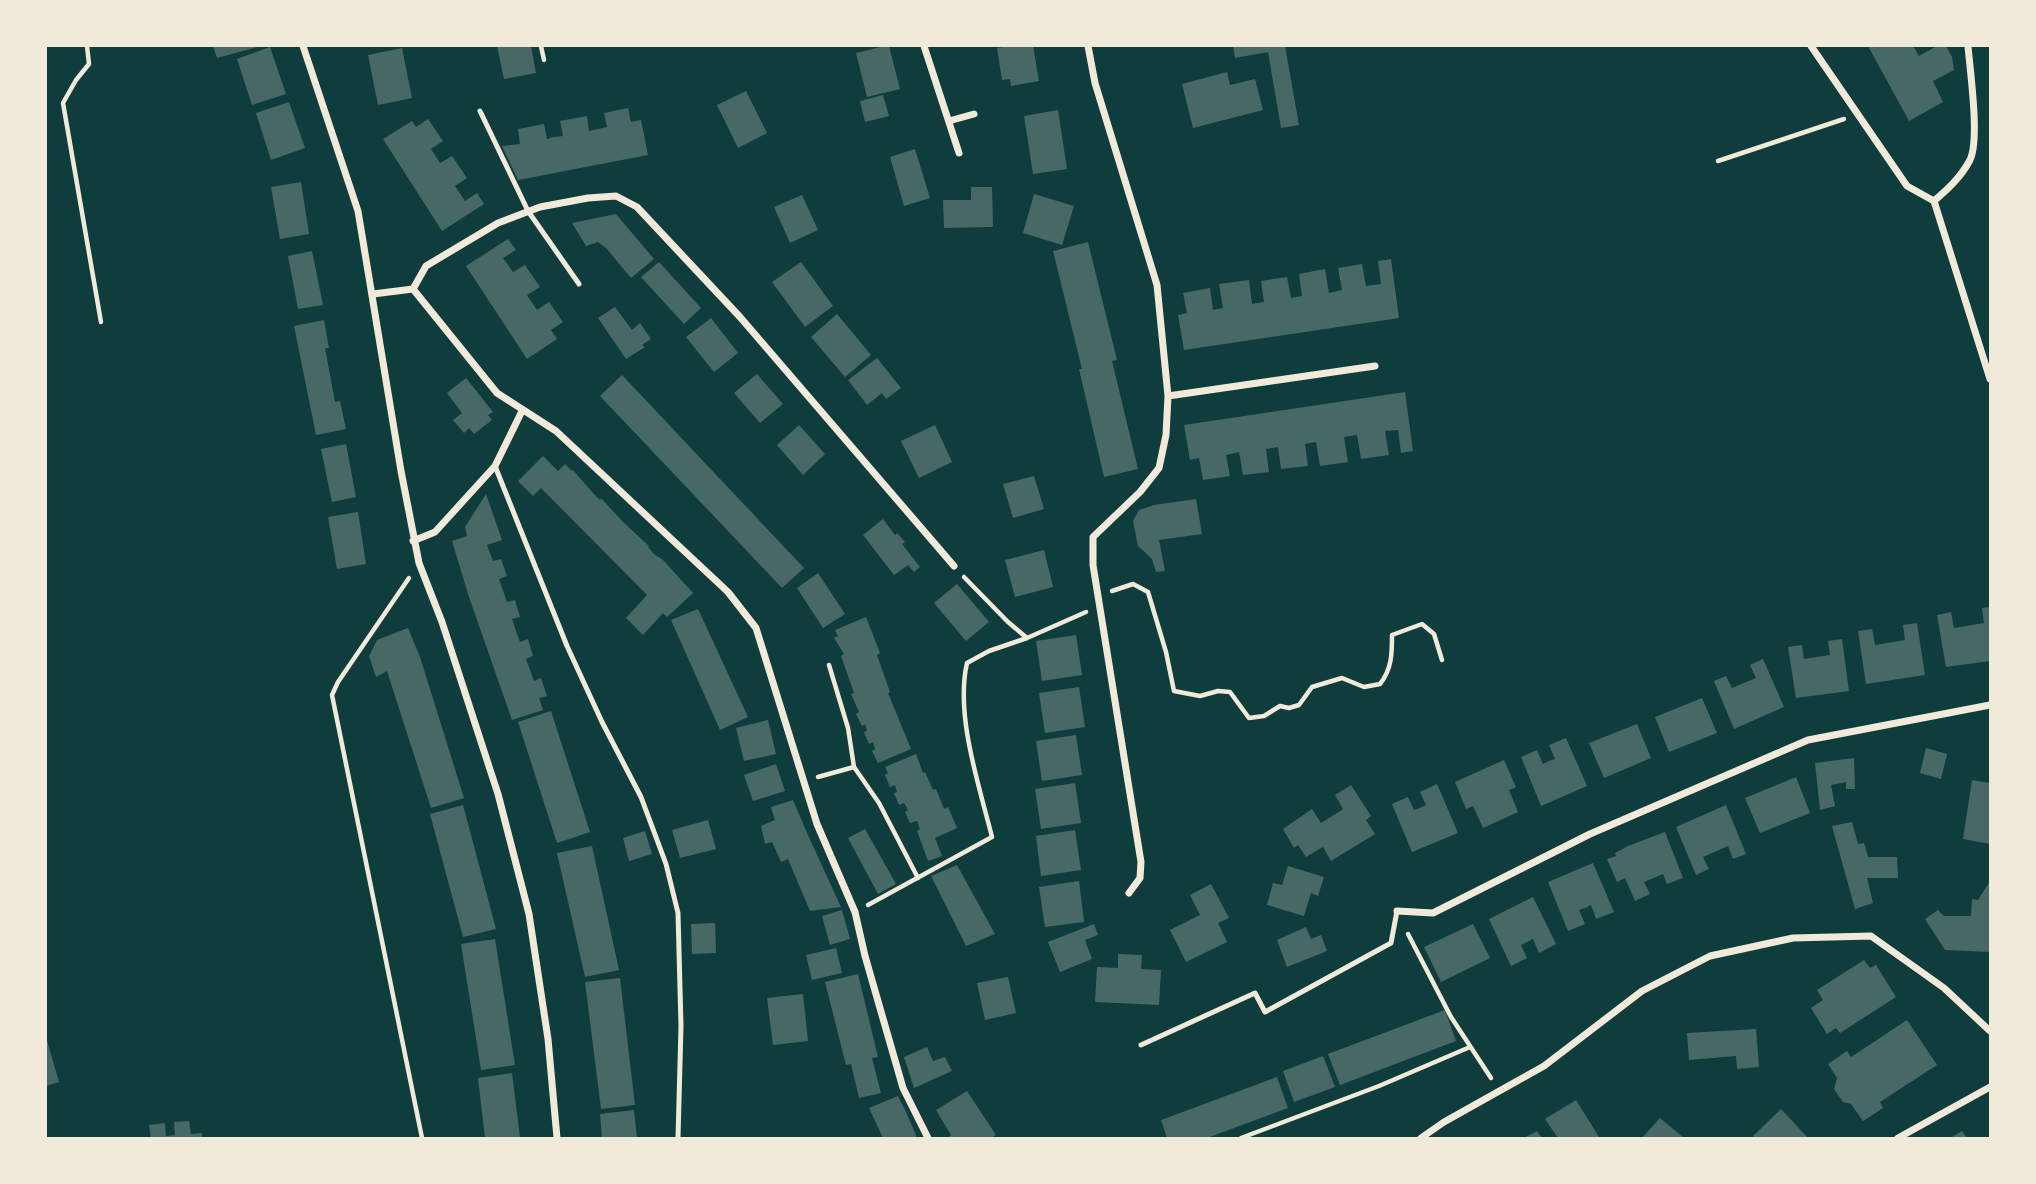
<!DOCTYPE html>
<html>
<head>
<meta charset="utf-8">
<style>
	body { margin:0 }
	#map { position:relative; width:2036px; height:1184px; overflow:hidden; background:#0f3d3e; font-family:Montserrat,sans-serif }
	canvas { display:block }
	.frame { position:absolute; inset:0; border:47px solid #f1e9da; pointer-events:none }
</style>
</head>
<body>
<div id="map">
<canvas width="2036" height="1184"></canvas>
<div class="frame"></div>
</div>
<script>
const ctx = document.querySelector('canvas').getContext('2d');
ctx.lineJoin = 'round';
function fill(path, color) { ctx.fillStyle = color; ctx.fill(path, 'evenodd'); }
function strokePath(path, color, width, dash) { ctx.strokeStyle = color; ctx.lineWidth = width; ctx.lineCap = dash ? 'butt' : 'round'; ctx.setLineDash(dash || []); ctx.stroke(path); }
const building = new Path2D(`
	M213,46h48l-44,12z
	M497,46h34l5,27 -32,6z
	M885,46h4l11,43 -33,8 -11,-44z
	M1009,46h24l6,35 -28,5 -1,-7 -8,1 -5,-32z
	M1233,46h52l14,79 -18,3 -13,-76 -33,6z
	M1868,46h45l6,10 18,-10h9l6,11 2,13 -21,11 10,21 -34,19z
	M270,47l16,47 -34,11 -15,-46z
	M402,48l10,50 -34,7 -10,-50z
	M1227,72l3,13 25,-6 8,31 -70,18 -11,-44z
	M746,91l21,42 -29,15 -21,-43z
	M883,95l6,21 -24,6 -5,-21z
	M289,102l16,46 -34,12 -15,-47z
	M628,108l3,14 10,-2 7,35 -130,25 -16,-34 18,-2 -2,-15 26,-5 3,15 7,-2 9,-1 -3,-15 27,-5 2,15 18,-4 -3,-14z
	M1058,110l9,59 -34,5 -9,-58z
	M428,119l15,22 -12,8 9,14 12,-7 15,22 -12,8 10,15 12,-8 7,11 -42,27 -59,-92 29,-18 4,6z
	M915,149l15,49 -26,8 -14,-49z
	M301,182l8,52 -29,5 -9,-52z
	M971,187h21l1,40 -49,1 -1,-28h28z
	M1034,194l40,12 -12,39 -39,-12z
	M802,195l16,35 -28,13 -16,-36z
	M616,214l38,45 -23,19 -25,-30 -8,-6 -12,4 -14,-23z
	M508,239l8,11 -13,8 10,14 12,-7 15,22 -13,8 10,15 12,-8 14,20 -12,8 6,9 -30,20 -61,-93z
	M1088,242l29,118 -5,1 26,108 -34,8 -25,-108h3l-29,-118z
	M312,251l11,54 -25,4 -10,-53z
	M1391,259l8,59 -215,32 -6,-35 9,-2 -4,-20 27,-5 3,22 4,-1 6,-1 -4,-24 30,-4 3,24 12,-2 -3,-21 26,-4 4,21 11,-2 -3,-22 26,-5 4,24 13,-3 -4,-22 24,-4 4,22 15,-2 -3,-23z
	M659,262l42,46 -17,16 -43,-47z
	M801,262l32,44 -28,21 -33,-45z
	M615,307l17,23 8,-7 11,16 -9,6 3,2 -19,12 -28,-41z
	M837,314l34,41 -26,22 -34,-40z
	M711,318l27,35 -24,19 -28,-35z
	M324,320l5,28h-4l10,54 5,-1 6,28 -30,6 -22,-109z
	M877,358l24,30 -15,11 -4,-6 -15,12 -19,-25z
	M757,374l26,30 -23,19 -26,-30z
	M622,375l182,193 -22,20 -182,-192z
	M466,378l27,34 -5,3 4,5 -18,14 -5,-6 -5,5 -11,-13 9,-7 -15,-20z
	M1405,392l8,59 -12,2 -3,-23 -13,1 4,24 -28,4 -4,-24 -13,2 4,25 -28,4 -4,-24 -11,2 3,22 -27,3 -3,-22 -12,2 3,23 -26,3 -4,-23 -13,3 4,21 -27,4 -4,-22 -9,2 -6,-35z
	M799,425l26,29 -22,21 -26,-30z
	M935,425l17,37 -33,16 -18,-37z
	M346,444l10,53 -24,5 -11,-53z
	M543,456l15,15 7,-7 7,7 1,-1 20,23 7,7 1,-2 22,24 26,24 -1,1 6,7 9,6 30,33 -26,24 -4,-4 -20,22 -17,-17 21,-23 -106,-107 -8,8 -15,-15z
	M1034,476l10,33 -31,9 -10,-34z
	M486,494l16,46 -15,5 6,16 8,-2 6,17 -8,3 8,23 8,-2 5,17 -8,2 4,12 4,11 8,-3 5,17 -7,3 8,22 7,-3 6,18 -8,2 4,12 -31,10 -43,-123 -17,-56 15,-5 -2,-9z
	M1196,499l6,35 -43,6 6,31 -9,1 -4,-13 -14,-13 -5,-25 6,-11 15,-5z
	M358,512l8,52 -29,5 -9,-52z
	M883,519l12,16 2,-2 8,9 -3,2 18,23 -6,5 -6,-7 -14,10 -31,-40z
	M1044,550l9,37 -38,10 -10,-37z
	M818,573l27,41 -22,14 -26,-40z
	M957,584l32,38 -23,19 -32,-38z
	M1990,607v54l-44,6 -9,-52 14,-3 3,16 30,-5 -2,-15z
	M698,609l50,108 -28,13 -49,-110z
	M866,617l14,36 -3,2 13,37 -2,1 23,56 -33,14 -6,-12 3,-2 -2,-7 -4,2 -5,-12 3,-1 -2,-7 -3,2 -6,-12 3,-2 -8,-18 3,-1 -13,-37 3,-2 -10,-16 4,-2 -3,-6z
	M1917,623l8,52 -59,9 -8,-53 14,-2 3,16 30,-5 -2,-15z
	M408,628l12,29 44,141 -33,10 -44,-137 -11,6 -7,-21 8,-16z
	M1076,635l6,40 -40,6 -6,-40z
	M1842,639l7,52 -53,7 -8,-51 14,-2 2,14 26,-4 -2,-14z
	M1763,659l21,48 -50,22 -20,-48 12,-5 6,12 24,-10 -6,-13z
	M1079,687l6,40 -40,6 -6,-40z
	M1702,698l15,35 -48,19 -14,-35z
	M551,711l39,121 -33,11 -39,-121z
	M768,720l8,34 -32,7 -8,-33z
	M1637,724l14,34 -47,20 -15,-35z
	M1076,735l6,40 -40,6 -6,-40z
	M1566,738l21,48 -46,20 -20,-49 16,-7 6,14 6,-3 6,-2 -6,-14z
	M1926,748l21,6 -6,25 -21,-6z
	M916,754l7,19 2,-1 8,18 3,-1 8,20 4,-2 9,21 -22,10 7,18 -14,5 -11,-30 3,-2 -3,-8 -7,2 -5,-11 3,-2 -4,-7 -5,2 -5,-12 3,-1 -2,-7 -5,2 -5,-12 3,-2 -3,-6z
	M1854,758l1,31h-9v-7l-15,3 4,21 -15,4 -5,-47z
	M1504,760l12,27 -7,3 9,22 -35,16 -10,-22 -7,3 -11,-27z
	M776,764l9,27 -32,10 -9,-26z
	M1796,777l14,36 -50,20 -15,-35z
	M1972,780l18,3v61l-27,-5z
	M1075,783l6,40 -40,6 -6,-40z
	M1437,784l21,49 -46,19 -20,-48 16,-7 6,13 6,-2 6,-3 -6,-13z
	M1351,785l20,31 -5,4 9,14 -44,27 -8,-14 -17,10 -8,-12 -4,3 -11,-19 29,-20 9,14 13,-8 9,-6 -8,-14z
	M793,800l14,33 34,74 -31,4 -22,-52 -7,3 -9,-20 -7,2 -4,-18 14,-6 -4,-13z
	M463,805l33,124 -33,8 -33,-123z
	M1726,805l20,49 -13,5 -5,-13 -25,11 6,12 -13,6 -20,-48z
	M708,820l8,29 -36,9 -8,-28z
	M1852,822l6,22 6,-1 4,14h29l1,21h-31l6,25 -18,6 -23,-83z
	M865,829l31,55 -18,10 -30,-56z
	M1075,830l6,40 -40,6 -5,-40z
	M645,831l7,23 -23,7 -6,-23z
	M1665,832l18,46 -16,6 -4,-10 -19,8 6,12 -15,7 -10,-23 -8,4 -10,-23 9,-3 -1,-3 13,-7z
	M592,846l27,124 -34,7 -28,-124z
	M1593,863l21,49 -18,7 -5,-14 -6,3 -6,2 6,14 -17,7 -20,-49z
	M957,865l38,69 -29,12 -35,-70z
	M1288,866l36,11 -6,19 -7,-3 -7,23 -37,-11 6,-22 9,2z
	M1079,881l5,41 -39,5 -6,-40z
	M1990,881v71l-45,-2 -20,-31 13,-9 6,6h27l1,-17 6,1z
	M1211,884l18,34 -11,5 9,19 -41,20 -16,-32 30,-15 -10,-20z
	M1533,897l23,47 -17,9 -6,-14 -12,6 6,13 -16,8 -22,-47z
	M842,910l8,29 -20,6 -8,-29z
	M715,923l1,30 -24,1 -1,-30z
	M1094,924l4,11 -13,5 7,19 -32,13 -12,-30z
	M1473,924l17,34 -49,24 -17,-35z
	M1306,927l5,12 10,-4 6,16 -40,16 -10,-27z
	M495,939l20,126 -34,5 -20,-126z
	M836,948l6,25 -30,7 -6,-25z
	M1118,954l24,1 -1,14 20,1 -2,35 -64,-3 2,-35 21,1z
	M1864,960l6,8 6,-3 20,32 -56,36 -4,-5 -9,6 -16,-26 12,-8 -6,-10z
	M858,974l20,83 -6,1 9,35 -22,5 -8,-34 -5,1 -21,-83z
	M1008,977l8,36 -31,7 -8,-37z
	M620,978l15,127 -34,4 -16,-127z
	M803,994l5,47 -35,4 -6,-47z
	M1445,1010l11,31 -116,44 -12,-31z
	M1907,1020l30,45 -57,37 3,6 -20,13 -12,-17 -8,-2 -9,-13 3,-11 -9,-14 19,-13 4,6z
	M1756,1029l3,38 -22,2 -1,-13 -47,4 -2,-27z
	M46,1037l13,45 -13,4z
	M927,1047l6,14 12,-4 7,14 -38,17 -10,-31z
	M1323,1056l12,31 -41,15 -11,-31z
	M512,1073l8,65h-35l-7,-60z
	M1277,1077l11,31 -81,30h-40l-6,-18z
	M967,1091l29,44 -5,3 -42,-1 2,-2 -15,-25z
	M898,1096l9,18 10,24h-34l-14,-30z
	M1576,1100l23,37 -3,1h-38l-13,-19z
	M1781,1109l27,29h-52l-3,-2z
	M634,1110l3,28h-35l-2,-24z
	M1660,1118l24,20h-42z
	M189,1121l2,13 11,-1v5h-51l-2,-13 16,-2 1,13 9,-1 -1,-13z
	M1537,1131l5,7h-18z
	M1962,1131l5,7h-17z`);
const path = new Path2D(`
	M87,46l2,18 -13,16 -13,23 38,219
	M541,46l3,14
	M1718,161l126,-42
	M964,577l44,45 19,16
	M409,578l-71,104 -6,13 90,443
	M1112,591l21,-7 15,8 18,60 8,39 26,5 18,-5 12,1 19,26 15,-2 16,-10 9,2 10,-3 13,-18 30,-9 22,9 16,-3c12,-15 12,-31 12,-49l30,-11 12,10 8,26
	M829,665l19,63 6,39 25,36 39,75
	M818,777l36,-10
	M868,905l124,-68c-13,-52 -37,-122 -25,-174l22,-12 38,-13 59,-26
	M1408,934l43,83 40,61
	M1241,1138l138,-52 91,-39`);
const service = new Path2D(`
	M480,111l48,100 51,73
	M495,466l72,180 35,76 39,75 25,67 12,49 3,113 -3,112
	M1141,1045l114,-52 10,19 126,-69 6,-32`);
const minor = new Path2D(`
	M303,46l55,165 43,260 18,92 23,59 56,172 31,120 19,125 9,99
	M924,46l35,107
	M1088,46l7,37 62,202 11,111 -2,39 -7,33 -19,24 -47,45v28l48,297 -1,16 -11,15
	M1811,46l96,140 27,15 56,178
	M949,121l25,-7
	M1934,201c14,-12 27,-24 36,-41 10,-21 0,-89 -2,-114
	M413,289l13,-23 72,-43 42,-16 48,-9 28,-2 21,11 103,110 214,249
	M373,294l40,-5 84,104 59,38 172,161 28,36 61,196 38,88 10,44 38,132 25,50
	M1168,396l207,-30
	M413,541l22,-9 60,-66 27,-55
	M1397,911l36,2 157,-79 218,-94 182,-35
	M1421,1138l23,-16 100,-56 98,-75 68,-35 83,-18 78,-2 73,52 46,43
	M1898,1138l92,-51`);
fill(building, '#486865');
strokePath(path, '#f1e9da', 4.5);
strokePath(service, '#f1e9da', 5);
strokePath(minor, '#f1e9da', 7);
</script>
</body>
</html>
